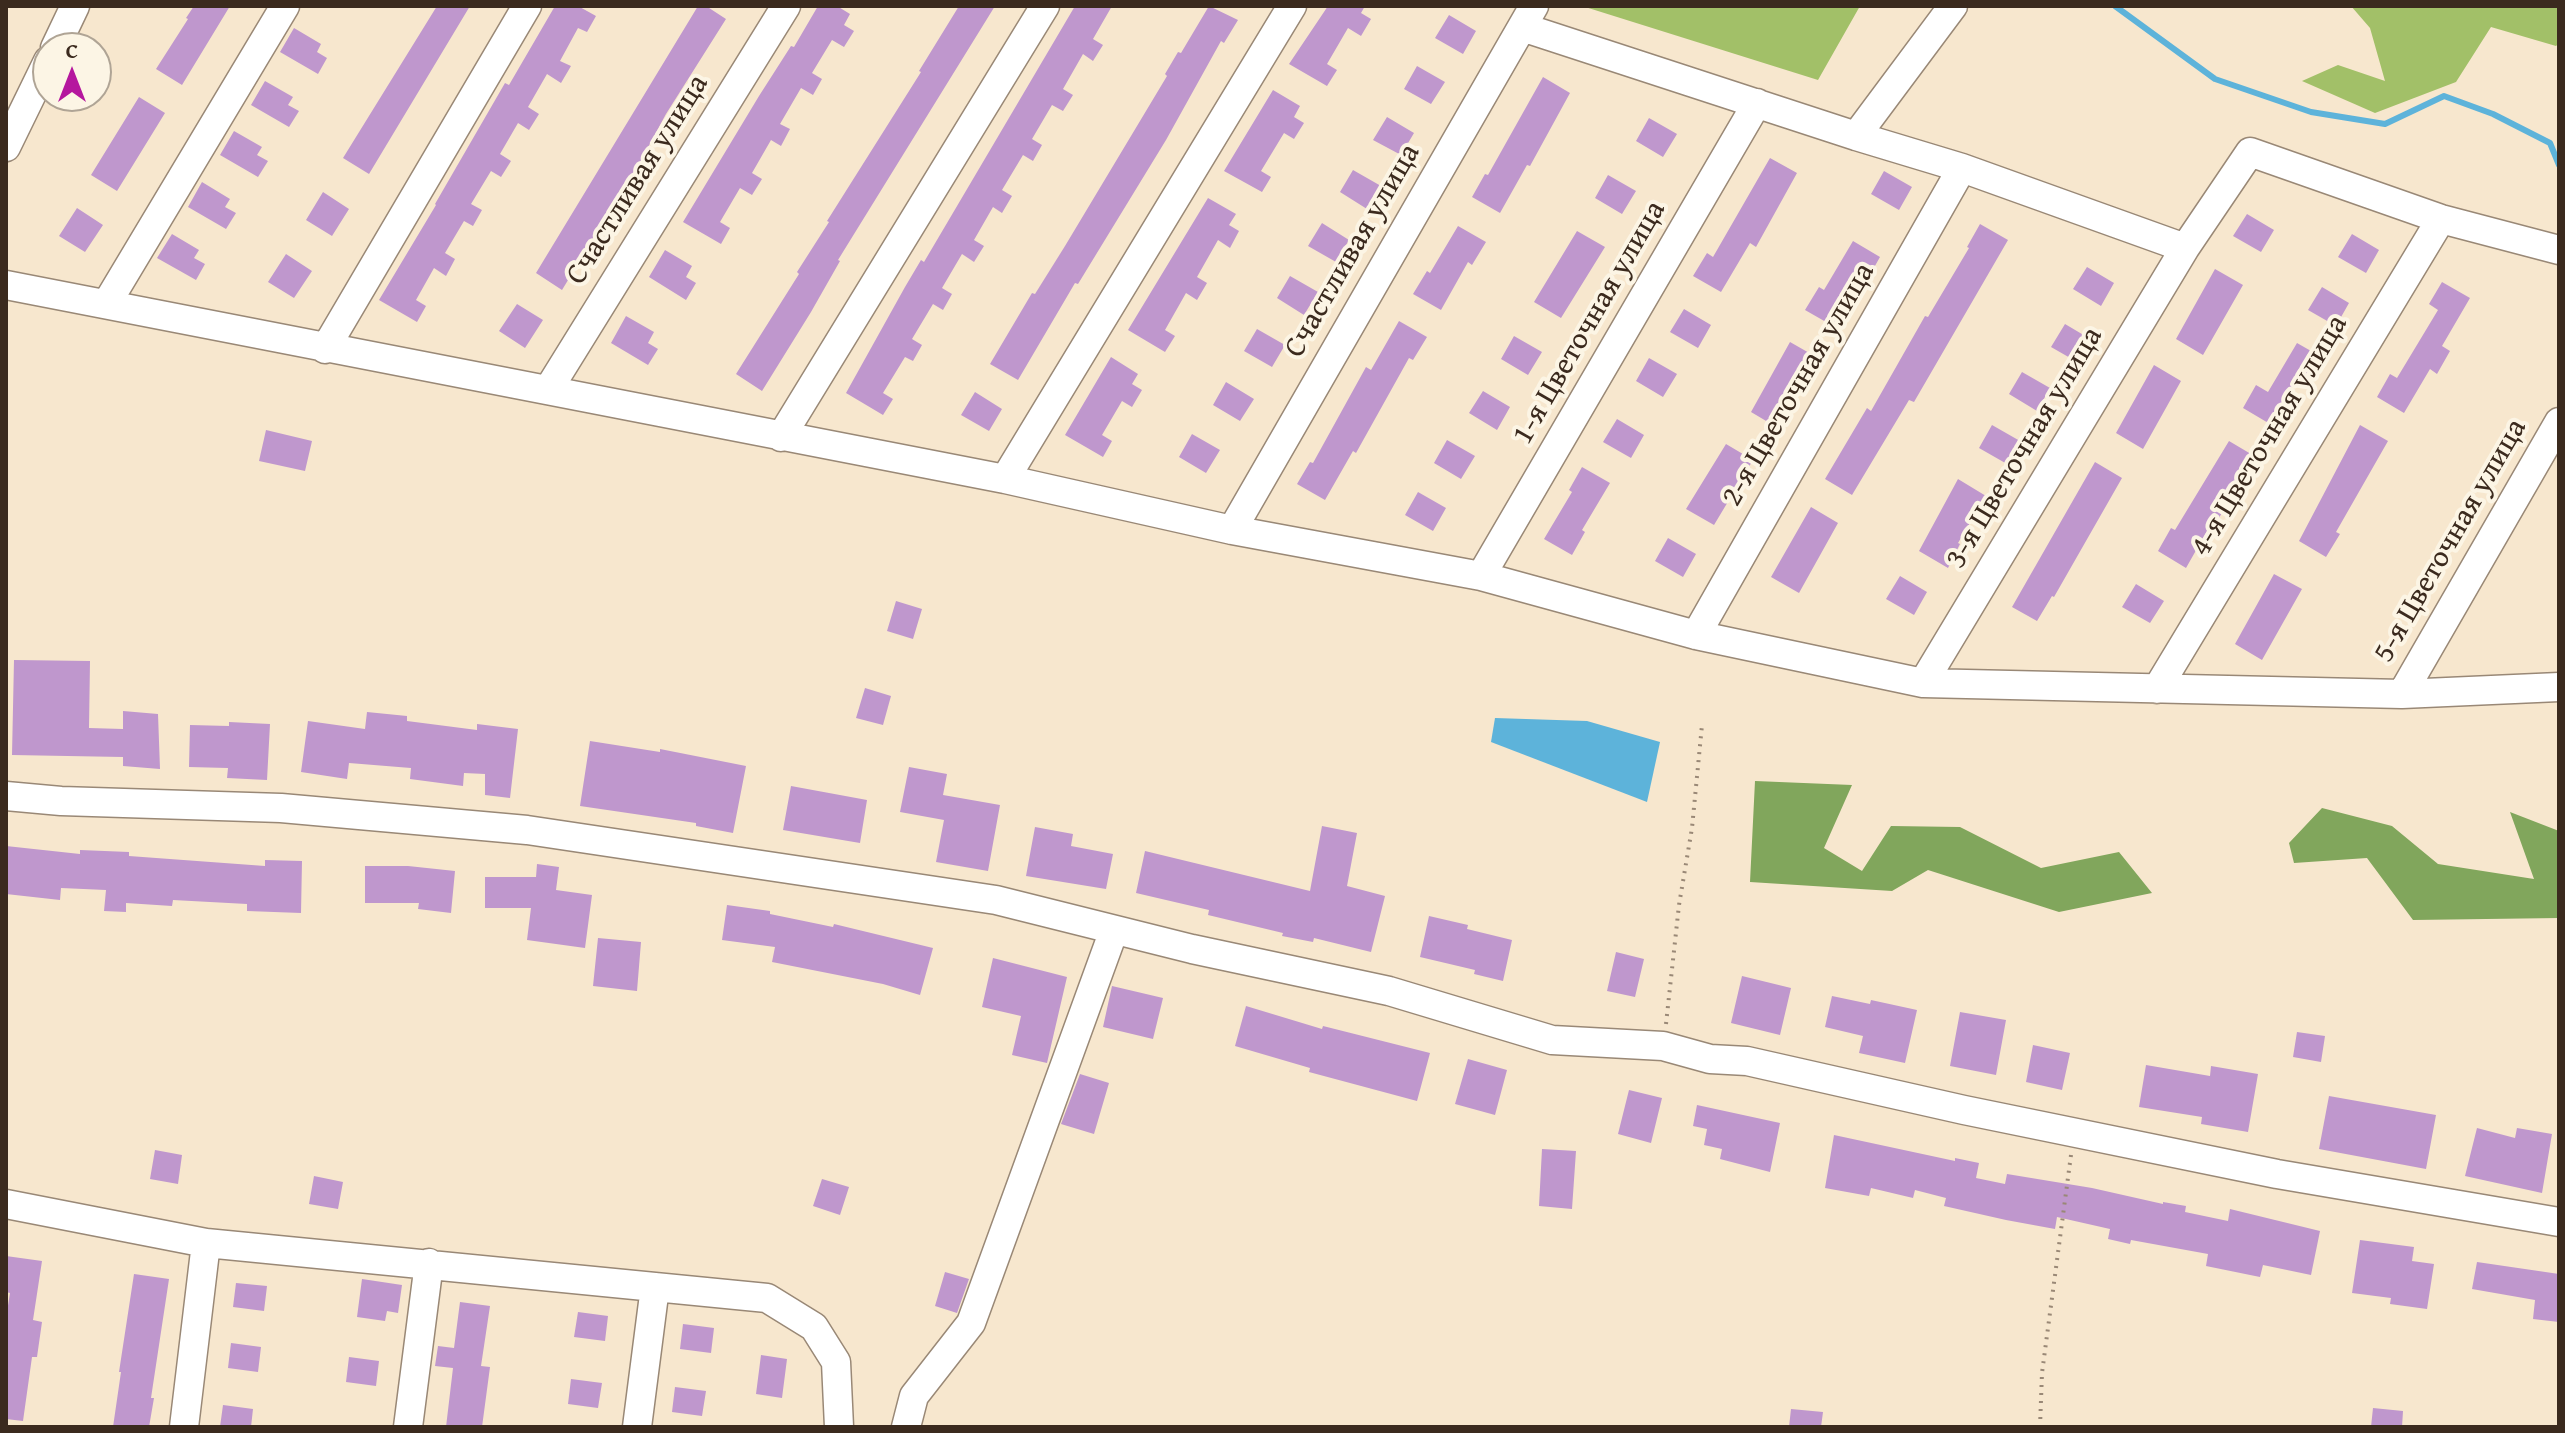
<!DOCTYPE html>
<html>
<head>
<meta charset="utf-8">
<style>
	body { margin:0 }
	#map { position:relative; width:2565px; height:1433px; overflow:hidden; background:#f7e7ce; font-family:"Gentium Book Plus",serif }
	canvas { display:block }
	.frame { position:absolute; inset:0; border:8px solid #3b2a1e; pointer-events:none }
	.north { position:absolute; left:32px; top:32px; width:80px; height:80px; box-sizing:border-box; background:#fcf5e5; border:2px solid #afa495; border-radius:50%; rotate:0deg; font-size:22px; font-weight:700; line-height:32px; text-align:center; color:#3b2a1e }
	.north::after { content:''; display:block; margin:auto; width:28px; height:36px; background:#b5179e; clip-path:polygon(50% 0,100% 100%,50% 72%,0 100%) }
</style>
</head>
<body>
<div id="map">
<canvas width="2565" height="1433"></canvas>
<div class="frame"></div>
<div class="north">С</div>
</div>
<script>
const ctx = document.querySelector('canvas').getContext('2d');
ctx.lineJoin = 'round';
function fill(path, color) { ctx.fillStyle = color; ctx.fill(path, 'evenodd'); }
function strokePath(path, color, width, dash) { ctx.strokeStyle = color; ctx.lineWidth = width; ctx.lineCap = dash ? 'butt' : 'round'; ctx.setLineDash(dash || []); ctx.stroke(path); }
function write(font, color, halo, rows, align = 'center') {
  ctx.font = font + ' "Gentium Book Plus",serif'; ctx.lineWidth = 8; ctx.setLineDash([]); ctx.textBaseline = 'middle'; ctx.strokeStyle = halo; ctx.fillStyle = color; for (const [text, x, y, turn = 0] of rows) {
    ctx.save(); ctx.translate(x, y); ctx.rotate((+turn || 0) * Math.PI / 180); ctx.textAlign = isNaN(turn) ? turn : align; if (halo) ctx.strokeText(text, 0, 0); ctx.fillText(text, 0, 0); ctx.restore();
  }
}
const green = new Path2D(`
	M1582,6h278l-42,74z
	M2351,6h208v37l-3,3 -65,-19 -35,55 -81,31 -73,-32 36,-16 47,16 -15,-53z`);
const forest = new Path2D(`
	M1755,781l97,4 -28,63 38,23 29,-45 69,1 81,41 78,-16 33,41 -93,19 -131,-42 -36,21 -142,-9z
	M2322,808l70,18 46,38 96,15 -24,-67 49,19v87l-146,2 -46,-62 -73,5 -5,-20z`);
const water = new Path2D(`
	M1495,718l92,3 73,21 -13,60 -156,-60z`);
const stream = new Path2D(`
	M2115,6l100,73 96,33 74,12 59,-28 49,18 57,29 9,22`);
const building = new Path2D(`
	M194,6h36l-48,79 -26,-16 32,-50 -2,-1z
	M437,6h33l-101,168 -26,-16z
	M555,6h23l18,10 -9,16 -9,-4 -18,33 11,5 -10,17 -14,-9 -19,33 11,7 -10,16 -11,-7 -18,31 11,7 -10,16 -10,-6 -20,33 11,6 -9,16 -9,-5 -19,32 10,6 -9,17 -12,-8 -18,32 10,6 -9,16 -38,-22 57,-95 -1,-1 70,-121 4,2z
	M698,6h8l20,13 -60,95 -26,48 -78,128 -26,-17z
	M818,6h19l13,8 -6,11 10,6 -10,16 -12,-7 -20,33 10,6 -9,16 -12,-7 -21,36 10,5 -9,17 -10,-6 -19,33 10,6 -10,16 -12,-7 -20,34 10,6 -9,16 -38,-22 76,-126 32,-50 3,1z
	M959,6h36l-157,254 2,1 -29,51 -49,79 -26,-17 63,-100 -2,-2 32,-50 -2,-1 94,-149 -2,-1z
	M1075,6h37l-19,33 10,6 -10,16 -10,-7 -20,35 10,6 -10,16 -11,-6 -20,34 10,6 -9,16 -10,-6 -21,35 10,6 -10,17 -9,-6 -19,33 10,6 -10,16 -12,-8 -20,34 10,6 -9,16 -10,-6 -21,35 10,6 -9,16 -8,-4 -22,36 10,6 -10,16 -37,-22 59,-106 16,-27 3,2z
	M1209,6l29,14 -14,23 -3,-2 -55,99 -88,144 -3,-1 -57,97 -28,-16 42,-71 3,1 30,-48 102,-170 -2,-2 13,-22 3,1z
	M1328,6h37l-4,7 10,6 -10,17 -13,-8 -21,36 10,6 -10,16 -38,-22z
	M1449,15l27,16 -13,23 -28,-16z
	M294,28l27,16 -4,8 10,6 -9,16 -38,-22z
	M1417,66l28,16 -14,22 -27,-15z
	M1543,77l27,16 -40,73 -3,-1 -27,48 -28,-16 13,-23 3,1z
	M265,81l28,16 -5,8 11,6 -10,16 -38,-22z
	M1273,90l27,16 -6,11 10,6 -10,16 -10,-6 -23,38 10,6 -9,15 -38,-21z
	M139,97l26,16 -48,78 -26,-16z
	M1387,117l27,16 -13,22 -28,-15z
	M1649,118l28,16 -14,23 -27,-16z
	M234,131l28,16 -5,8 11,6 -10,16 -38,-22z
	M1770,158l27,15 -41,74 -6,-4 -29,49 -28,-16 14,-23 6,4z
	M1353,170l28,16 -14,23 -27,-17z
	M1884,171l28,16 -13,23 -28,-16z
	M1608,175l28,16 -14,23 -27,-16z
	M202,182l28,17 -5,8 11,6 -10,16 -38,-22z
	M323,192l26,17 -17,27 -26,-16z
	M1208,198l28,16 -7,11 10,6 -9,17 -12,-8 -21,37 10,6 -10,17 -11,-7 -21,37 10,6 -10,16 -37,-22z
	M77,208l26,17 -18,27 -26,-16z
	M2247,214l27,16 -13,22 -28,-16z
	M1322,223l27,17 -13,22 -28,-16z
	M1980,224l28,16 -94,162 -5,-2 -57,95 -27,-16 42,-71 4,3 54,-95 3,1 41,-69 -2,-1z
	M1458,226l28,16 -14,23 -4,-3 -27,48 -28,-16 14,-23 3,2z
	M1577,231l28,16 -44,71 -27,-16z
	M172,234l27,16 -5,8 11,6 -9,16 -39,-22z
	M2352,234l27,16 -13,23 -28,-16z
	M1853,241l27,16 -13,23 -5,-4 -29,50 -28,-16 14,-23 5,3z
	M665,250l27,16 -6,11 10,6 -10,17 -37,-23z
	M286,254l26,17 -18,27 -26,-16z
	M2087,267l27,16 -13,23 -28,-17z
	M2215,269l28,16 -40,70 -27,-16z
	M1290,276l28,16 -14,23 -27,-17z
	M2442,282l28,16 -28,48 8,5 -13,23 -7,-5 -26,44 -27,-16 13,-23 7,4 41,-68 -9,-6z
	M2322,287l27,16 -13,23 -28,-16z
	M517,304l26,16 -18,28 -26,-17z
	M1684,309l27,16 -13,23 -28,-16z
	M626,316l28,16 -6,11 10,6 -10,16 -37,-22z
	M1399,321l28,16 -14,23 -4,-2 -53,95 -3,-2 -28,49 -28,-16 13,-22 3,1 53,-96 5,3z
	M2065,324l27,16 -13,23 -28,-16z
	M1257,329l28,16 -13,22 -28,-16z
	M1514,336l28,16 -14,23 -27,-16z
	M1790,342l28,16 -40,70 -27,-16z
	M2297,343l28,16 -14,23 -12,-7 -29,49 -27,-16 13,-23 12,7z
	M1111,357l27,17 -6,10 10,6 -10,17 -10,-6 -20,34 10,6 -9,16 -38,-22z
	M1649,358l28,16 -14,23 -27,-16z
	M2154,365l27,16 -38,68 -27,-16z
	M2022,372l28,16 -13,23 -28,-17z
	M1226,382l28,17 -14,22 -27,-16z
	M1483,391l27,16 -13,23 -28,-17z
	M975,392l27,17 -13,22 -28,-16z
	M1617,419l27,16 -13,23 -28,-16z
	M1992,425l28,16 -13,23 -28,-16z
	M2360,425l28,16 -52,91 4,2 -14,23 -27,-16z
	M266,430l46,11 -7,30 -46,-10z
	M1192,434l28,16 -14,23 -27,-16z
	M1447,440l28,16 -14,23 -27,-16z
	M2229,441l27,16 -42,69 -3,-2 -25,44 -28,-17 13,-23 4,2z
	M1726,444l27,16 -39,65 -28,-16z
	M2095,462l27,16 -68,119 -2,-1 -15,25 -25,-14z
	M1582,467l28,16 -28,47 3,2 -13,23 -28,-16 28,-47 -3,-2z
	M1958,479l28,17 -28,47 2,1 -12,24 -29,-17z
	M1418,492l28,16 -13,23 -28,-16z
	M1811,507l27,16 -39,70 -28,-16z
	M1668,538l28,16 -13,23 -28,-16z
	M2274,574l28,15 -40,71 -27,-16z
	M1900,576l27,16 -13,23 -28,-16z
	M2136,584l28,17 -14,22 -28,-16z
	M896,601l26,8 -9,30 -26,-8z
	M14,660l76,1 -1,67 34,1v-18l35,3 2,55 -37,-3v-9l-111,-2z
	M865,688l26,8 -8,29 -27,-7z
	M367,712l40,4v5l70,9v-6l41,5 -8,69 -25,-3v-21l-21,-1 -1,13 -53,-7 1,-11 -62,-5 -2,16 -46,-7 7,-51 57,8z
	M229,722l41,2 -3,56 -40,-2 1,-10 -39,-1 1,-42 39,1z
	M590,741l70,11v-3l86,17 -13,67 -37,-7v-3l-116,-17z
	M909,767l38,7 -4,21 57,10 -12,66 -52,-9 8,-42 -44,-8z
	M791,786l76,14 -7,43 -77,-13z
	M1322,826l35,7 -10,53 38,10 -14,56 -57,-14 -1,4 -31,-6 1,-3 -75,-18 1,-5 -73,-17 9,-42 165,40z
	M1035,827l38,7 -2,12 42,8 -7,35 -80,-13z
	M6,846l74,8v-4l49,2v4l136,10v-6l37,1 -1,52 -54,-2v-7l-74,-4 -1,6 -46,-3v9l-22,-1 2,-21 -45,-2 -1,12 -54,-6z
	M537,864l22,3 -3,23 36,5 -7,53 -58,-8 4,-32h-46v-31h51z
	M365,866h43l47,5 -4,42 -33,-4 1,-6h-54z
	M727,905l43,6v3l63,13 1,-3 99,24 -13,47 -37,-11 -111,-22 3,-15 -53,-7z
	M1429,916l39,9 -1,4 45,11 -9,41 -29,-7 1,-4 -55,-13z
	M598,938l43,4 -4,49 -44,-5z
	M1616,952l28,7 -9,38 -28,-6z
	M993,958l74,19 -20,86 -35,-8 9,-39 -39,-9z
	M1742,976l49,12 -11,47 -49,-12z
	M1112,986l51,12 -10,41 -50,-12z
	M1832,996l38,8 1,-4 46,10 -12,53 -46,-10 4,-17 -38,-9z
	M1246,1006l76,23 1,-3 107,27 -13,48 -108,-29 1,-4 -75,-22z
	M1960,1012l46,8 -10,55 -46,-9z
	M2297,1032l28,4 -4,26 -28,-5z
	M2033,1045l37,8 -8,37 -36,-8z
	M1468,1059l39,11 -12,45 -40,-11z
	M2146,1065l64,11 1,-10 47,8 -10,58 -47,-8 1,-7 -63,-10z
	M1080,1074l29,9 -15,51 -33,-10z
	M1629,1090l33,8 -11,45 -33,-9z
	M2329,1096l107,19 -10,54 -107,-20z
	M1697,1105l83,18 -10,49 -50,-13 2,-10 -18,-4 3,-16 -14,-3z
	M2477,1128l38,10 2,-10 35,6 -10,59 -77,-17z
	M1834,1135l121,26v-3l24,5 -3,15 29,6 2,-10 85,14 71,16v-2l23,4 -1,6 43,9 2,-12 90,22 -9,44 -48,-10 -3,12 -54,-11 2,-12 -77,-14 -1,4 -22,-5 2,-10 -53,-12 -2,12 -49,-9 -62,-14 2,-8 -31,-8 -2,8 -42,-10 -2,8 -44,-8z
	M1542,1149l34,2 -4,58 -33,-3z
	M155,1150l27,5 -4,29 -28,-5z
	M314,1176l29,6 -5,27 -29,-5z
	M822,1179l27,8 -9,28 -27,-9z
	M2360,1240l54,7 -2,14 22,3 -7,45 -37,-5 1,-6 -39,-5z
	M6,1256l36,5 -9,59 9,2 -5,35h-5l-9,64 -17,-2v-101l4,-25 -4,-1z
	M2477,1262l82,12v48l-26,-3 2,-19 -63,-11z
	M945,1272l24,7 -12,34 -22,-7z
	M134,1274l35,5 -18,119h3l-5,29h-36l8,-55h-2z
	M362,1279l40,6 -4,28 -11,-2 -2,10 -28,-4z
	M236,1283l31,3 -3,25 -31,-4z
	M460,1302l30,4 -9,60 9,1 -8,60h-36l7,-59 -18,-2 3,-20 16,2z
	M578,1312l30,4 -3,25 -31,-4z
	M683,1324l31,4 -3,25 -31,-4z
	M231,1343l30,4 -3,25 -30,-4z
	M761,1355l26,4 -5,39 -26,-4z
	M349,1357l30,4 -3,25 -30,-4z
	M571,1379l31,4 -4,25 -30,-4z
	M675,1387l31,4 -4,25 -30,-4z
	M223,1405l30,4 -2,18h-31z
	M2373,1408l30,3 -1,16h-31z
	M1791,1409l32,3 -2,15h-32z`);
const path = new Path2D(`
	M1666,1024l13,-119 13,-77 10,-103
	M2040,1427l2,-54 29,-218`);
const minor = new Path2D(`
	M1522,27l334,109 106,32 223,80
	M55,48l20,-42
	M1856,136l97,-130
	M6,147l42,-86
	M6,285l999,194 227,51 249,46 215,59 227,48 479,11 157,-7
	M107,303l178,-297
	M325,349l202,-343
	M548,390l238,-384
	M781,437l264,-431
	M1005,479l287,-473
	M1232,530l302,-524
	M1481,576l276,-473
	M1696,635l266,-467
	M1923,683l262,-435 65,-96 191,67 118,31
	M2157,689l284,-470
	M2402,694l157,-272
	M6,796l55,5 220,7 246,22 469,70 196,49 197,42 163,49 111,6 47,13 37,2 217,49 313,64 282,48
	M6,1204l200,39 561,55 47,29 22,35 3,65
	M184,1427l22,-184
	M408,1427l21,-164
	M637,1427l18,-140
	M906,1427l8,-31 57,-73 143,-393`);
const streetNames = [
	["Счастливая улица",638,180,-58],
	["Счастливая улица",1353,251,-60],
	["1-я Цветочная улица",1590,323,-60],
	["2-я Цветочная улица",1799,385,-60],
	["4-я Цветочная улица",2270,436,-59],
	["3-я Цветочная улица",2025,448,-59],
	["5-я Цветочная улица",2451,541,-60]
];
fill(green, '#a2c068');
fill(forest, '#81a65c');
fill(water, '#5db3da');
strokePath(stream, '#5db3da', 6);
fill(building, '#bf97cd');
strokePath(minor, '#998876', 31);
strokePath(path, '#998876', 4, [2, 6]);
strokePath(minor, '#fff', 28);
write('30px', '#3b2a1e', '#fcf5e5', streetNames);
</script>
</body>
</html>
